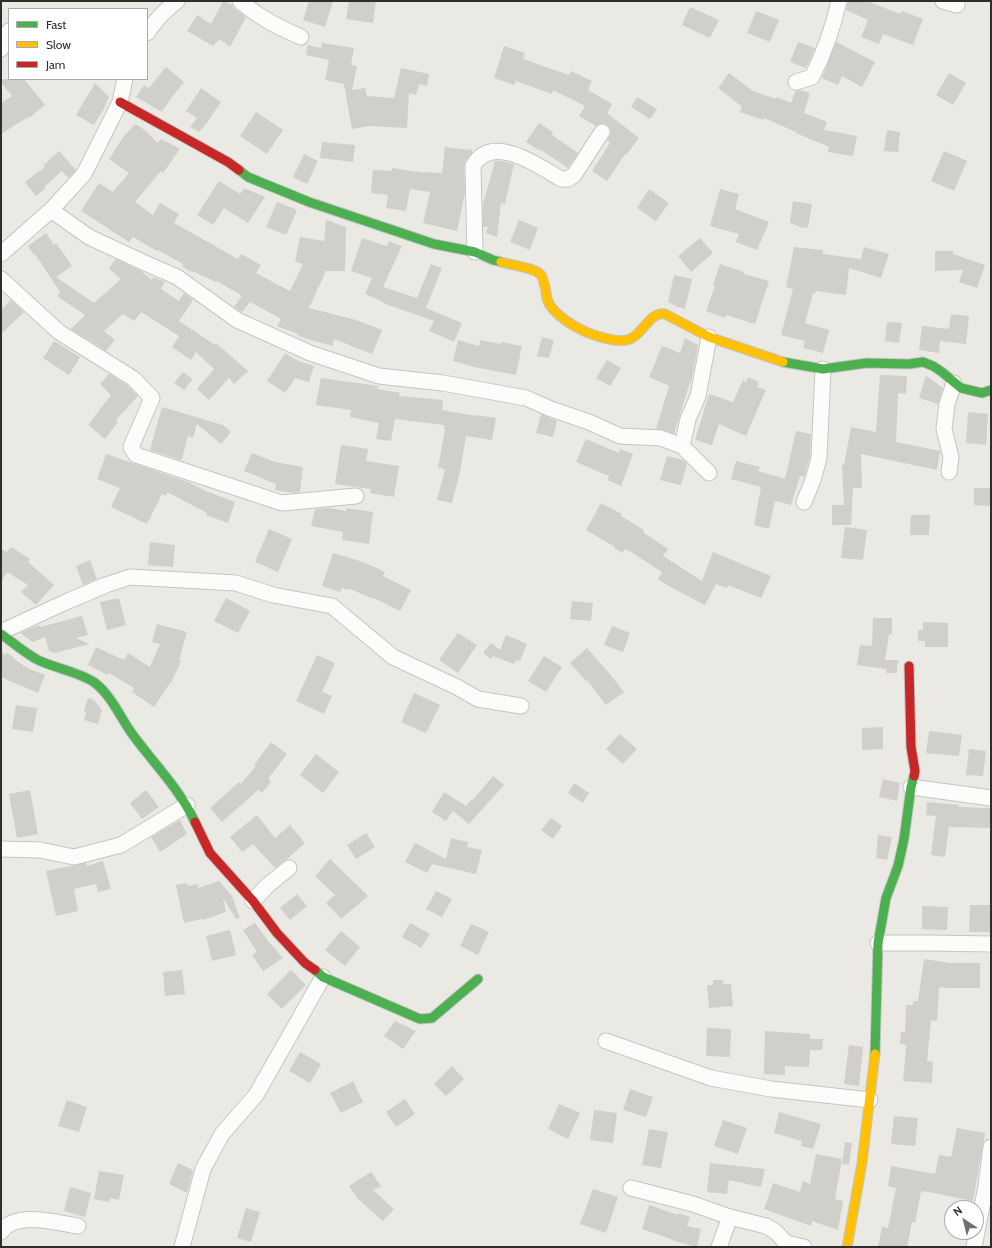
<!DOCTYPE html>
<html>
<head>
<meta charset="utf-8">
<style>
	body { margin:0 }
	#map { position:relative; width:992px; height:1248px; overflow:hidden; background:#ebe9e4; font-family:Cabin,sans-serif }
	canvas { display:block }
	.frame { position:absolute; inset:0; border:2px solid #2e2e2e; pointer-events:none }
	.legend { position:absolute; left:8px; top:8px; width:140px; height:72px; box-sizing:border-box; background:#fff; border:1px solid #ababab; margin:0; padding:5px 7px; list-style:none; font-size:12px; color:#2e2e2e }
	.legend li { display:flex; align-items:center; gap:8px; height:20px }
	.legend b { width:20px; border:1px solid #ababab }
	.north { position:absolute; left:944px; top:1200px; width:40px; height:40px; box-sizing:border-box; background:#fff; border:1px solid #ababab; border-radius:50%; rotate:325deg; font-size:11px; font-weight:700; line-height:16px; text-align:center; color:#2e2e2e }
	.north::after { content:''; display:block; margin:auto; width:14px; height:18px; background:#706f6e; clip-path:polygon(50% 0,100% 100%,50% 72%,0 100%) }
</style>
</head>
<body>
<div id="map">
<canvas width="992" height="1248"></canvas>
<div class="frame"></div>
<ul class="legend">
<li><b style="height:5px;background:#4caf50"></b>Fast</li>
<li><b style="height:5px;background:#ffc107"></b>Slow</li>
<li><b style="height:5px;background:#c62828"></b>Jam</li>
</ul>
<div class="north">N</div>
</div>
<script>
const ctx = document.querySelector('canvas').getContext('2d');
ctx.lineJoin = 'round';
function fill(path, color) { ctx.fillStyle = color; ctx.fill(path, 'evenodd'); }
function strokePath(path, color, width, dash) { ctx.strokeStyle = color; ctx.lineWidth = width; ctx.lineCap = dash ? 'butt' : 'round'; ctx.setLineDash(dash || []); ctx.stroke(path); }
const building = new Path2D(`
	M223,1l8,3 3,4 12,9 -16,30 -10,-8 -7,7 -26,-15 10,-16 14,9z
	M309,1h24l-8,26 -22,-7z
	M349,1h27l-3,22 -27,-4z
	M848,1h19l33,13 2,-3 21,8 -10,26 -30,-11 -4,10 -18,-7 7,-17 -22,-10z
	M690,7l29,13 -9,18 -28,-13z
	M756,11l23,9 -9,22 -23,-9z
	M798,42l17,6 -9,20 -16,-6z
	M836,42l39,20 -13,25 -20,-11 -4,9 -16,-7z
	M322,43l32,5 -3,17 6,1 -5,24 13,-2 2,8 27,2 7,-30 28,6 -2,12 -8,-2 -3,11 -7,-2 -2,35 -38,-2 -17,3 -8,-45 -19,-4 4,-20 -23,-5 2,-10 13,3z
	M504,46l21,7 -2,6 46,16 2,-4 21,10 -4,9 24,14 -5,9 32,25 -13,17 -1,-1 -18,27 -15,-10 18,-28 -3,-3 4,-7 -1,-5 -3,-3 -4,-2 -7,3 -17,-10 6,-10 -32,-16 -1,4 -36,-13 -2,4 -20,-7z
	M166,67l18,15 -13,16 -9,14 -26,-15 8,-12 5,3z
	M729,73l24,18 23,8 1,-2 14,6 4,-12 5,-1 10,3 -6,20 23,9 -3,8 33,6 -4,20 -25,-4 1,-5 -33,-14v-1l-32,-14 -1,2 -23,-8 2,-5 -24,-19z
	M949,73l17,10 -13,22 -17,-10z
	M1,79h23l21,26 -16,13 -1,-1 -27,17v-31l11,-7 -11,-14z
	M95,83l14,14 -4,8h1l-12,20 -18,-10z
	M201,88l20,14 -15,22 -7,8 -9,-5 7,-9 -11,-7z
	M637,97l20,12 -7,10 -19,-12z
	M256,112l27,18 -16,24 -27,-18z
	M539,123l14,9 -1,3 26,18 -10,15 -27,-18 -1,1 -14,-9z
	M135,124l7,4 16,15 3,-4 19,10 -17,24 -2,-2 -26,31 18,13 7,-12 19,11 -5,9 64,36 3,-5 20,11 -5,8 34,18 13,-27 -8,-2 5,-25 24,4 2,-21 20,7 -1,44h-19l-17,37 44,11 29,11 -10,24 -38,-15 -1,7 -26,-7 -10,-4 1,-1 -21,-8 4,-7 -31,-17 -8,10 -8,-5 8,-11 -25,-15 -1,1 -24,-11 -1,1 -9,-6 1,-2 -25,-14 -1,1 -24,-14 -4,5 -48,-31 18,-28 14,9 16,-19 -20,-14 15,-23z
	M887,130l13,2 -2,20 -14,-1z
	M322,142l33,3 -2,17 -33,-4z
	M445,147l27,3v4l-6,6 -2,6 1,27 -8,38 -34,-8 7,-31 -20,-3 -4,22 -20,-3 2,-13 -17,-2 2,-23 19,1v-3l33,5v-1l17,1z
	M59,151l17,19 -8,8 -6,-7 -18,16 2,1 -10,8 -11,-14 20,-15 -2,-1z
	M944,151l23,10 -13,30 -23,-10z
	M304,154l14,7 -11,23 -14,-7z
	M495,161h7l12,3 -9,40 -4,-1 -4,34 -11,-4 2,-6h-5v-23z
	M219,181l21,13 4,-6 21,9 -17,26 -24,-15 -11,17 -16,-10z
	M649,189l20,14 -13,18 -19,-13z
	M720,189l19,5 -4,15 34,13 -12,28 -21,-8 3,-8 -29,-8z
	M793,201l19,3 -4,24 -10,-1 1,-1 -9,-3z
	M277,202l20,8 -11,25 -20,-8z
	M519,220l19,8 -8,22 -20,-8z
	M46,233l8,12 2,-2 16,23 -16,11 38,26 27,-24 -12,-11 7,-9 25,12 11,9 1,-3 12,5 -4,7 18,12 5,-8 9,7 -14,21 36,24 1,-2 32,28 -14,13 -5,-6 -20,22 -12,-11 17,-20 -18,-17 -5,8 -19,-13 7,-11 -38,-24 -7,9 -11,-7 -19,17 11,9 -9,11 -35,-22 14,-14 -28,-19 3,-4 -25,-38 -1,1 -6,-9z
	M362,238l25,8 2,-5 13,5 -19,41 34,11 14,-34 11,4 -16,40 36,15 -8,19 -25,-11 5,-10 -51,-18v-1l-18,-8 7,-16 -21,-7z
	M700,238l13,15 -22,19 -13,-16z
	M794,247l29,3v4l38,5 3,-12 25,7 -8,24 -32,-10 -3,27 -30,-4v2h-3l-8,30 24,7 -6,23 -20,-5 2,-7 -24,-6 12,-46 -7,-2z
	M935,251h18v3l32,11 -8,23 -18,-6 4,-12 -28,1z
	M720,264l24,8v2l25,7 -14,43 -29,-9 -1,3 -19,-7 9,-25 -2,-1z
	M674,275l18,4 -7,30 -7,-2 -10,-5z
	M11,300l13,12 -23,22v-24z
	M951,314l18,2 -3,28 -26,-3 -1,12 -20,-3 3,-24 27,3z
	M887,322l15,1 -3,20 -14,-2z
	M542,337l12,3 -5,18 -12,-2z
	M685,338l13,7 -7,38 -1,-1 -16,52 -10,-4 -8,-1 13,-43 -20,-9 13,-31 18,7z
	M458,340l21,6 1,-6 21,4v-2l21,4 -6,29 -42,-8 -21,-6z
	M54,341l26,16 -11,18 -26,-17z
	M285,353l11,7 18,6 -5,16 -14,-4 -10,15 -18,-12z
	M607,360l14,8 -11,18 -14,-8z
	M183,372l10,7 -9,11 -10,-7z
	M109,374l19,12 10,10 -22,24 2,2 -13,17 -17,-14 23,-30 -11,-11z
	M880,375l27,1 -1,18 -8,-1 -2,49 44,9 -3,19 -76,-16 1,34h-9l-2,37h-19v-20h12l-2,-40h2l7,-38 25,5z
	M926,376l9,6 8,6 -5,16 -19,-6z
	M748,377l11,5 -2,5 9,3 -20,46 -27,-12 -7,21 -17,-5 14,-46 24,8 10,-22 3,2z
	M321,378l57,8 -1,3 23,4 -1,3 44,4 -1,10 34,6v-1l20,3 -4,22 -26,-4 -6,36 -8,31 -15,-3 8,-31 -7,-1 7,-38 -1,-1v-4l-49,-6 -4,22 -15,-2 3,-16 -29,-6 1,-7 -35,-5z
	M162,407l61,18 8,7 -10,12 -24,-20 -4,14 -5,-2 -6,23 -2,1 -30,-10z
	M968,412l20,2 -2,31 -20,-2z
	M541,414l16,7 -4,16 -17,-4z
	M796,431l15,3 -1,23 -6,20 -4,-1 -9,29 -16,-4 -6,28 -15,-4 7,-38 -30,-8 5,-18 24,6 -2,4 27,8z
	M586,439l33,14 1,-4 13,5 -12,32 -13,-6 1,-4 -33,-14z
	M341,445l27,4 -2,12 33,5 -5,31 -24,-4 1,-4 -36,-5z
	M252,453l23,9 28,5 -3,25 -7,1 -18,-3 1,-6 -32,-13z
	M106,454l82,28 18,9 29,11 -7,21 -22,-8 1,-2 -40,-21 -1,4 -4,-2 -15,30 -36,-17 9,-19 -23,-9z
	M667,456l16,4 4,4 -6,21 -21,-5z
	M974,488h17v18l-17,-1z
	M601,503l21,11 -1,2 23,14 -1,2 25,17 -5,7 39,25 11,-29 58,24 -10,22 -33,-13 -1,3 -11,-4 -11,21 -33,-17 -14,-9 4,-7 -31,-20 -6,-3 -3,4 -8,-5 1,-1 -29,-17z
	M330,508l16,3v-3l27,4 -4,32 -27,-4 1,-8 -32,-6 4,-17z
	M911,515h19l-1,20h-19z
	M845,527l22,3 -4,30 -22,-2z
	M269,529l23,10 -14,33 -23,-10z
	M150,542l25,3 -2,22 -25,-2z
	M11,547l19,12 -2,3 26,23 -18,20 -15,-13 7,-7 -21,-13 -6,10v-33l6,3z
	M333,553l30,9 22,10 -2,4 28,14 -11,21 -26,-13v1l-24,-10 -1,1 -7,-2 -2,4 -18,-6z
	M90,560l7,19 -14,6 -7,-19z
	M119,598l7,27 -19,5 -7,-28z
	M226,598l24,13 -12,22 -24,-12z
	M572,601l21,2 -2,18 -21,-2z
	M82,616l6,19 -12,3 13,6 -34,9 -6,-2 -4,-14 -12,5 -13,-9 19,-8 1,2z
	M873,618h19v16h-3l-4,26h14l-2,6v7h-11v-4l-29,-4 3,-20 12,1z
	M923,622l25,1v24h-23v-6h-7v-11h5z
	M157,624l30,8 -8,28 2,1 -10,22h-1l-16,24 -22,-15 2,-4 -25,-15 -1,2 -20,-10 8,-18 28,13 4,-7 22,14 10,-23 -8,-2z
	M612,626l18,7 -7,19 -19,-7z
	M458,633l19,12 -19,28 -19,-13z
	M506,635l21,9 -7,17 -6,-2 2,2 -2,3 -21,-8 -2,3 -8,-6 8,-10 9,7z
	M587,648l22,25 15,19 -18,13 -19,-25 -1,1 -16,-18z
	M1,652l5,3 1,-2 7,5v1l15,10 16,6 -7,18 -37,-16z
	M317,655l18,8 -13,29 10,4 -8,18 -28,-13z
	M544,656l18,11 -16,25 -18,-11z
	M414,693l26,12 -14,28 -25,-11z
	M88,698l6,2 8,10 -4,14 -14,-4 2,-8 -2,-1z
	M16,705l21,3 -4,24 -21,-3z
	M883,727v22l-21,1v-22z
	M929,731l33,4 -3,21 -33,-3z
	M620,734l17,15 -14,15 -17,-15z
	M271,742l16,12 -19,25 3,3 -9,11 -4,-3 -36,32 -12,-14 29,-26 2,2 15,-18 -2,-1z
	M969,749l17,2 -3,25 -17,-1z
	M316,754l23,18 -16,21 -23,-18z
	M493,776l11,9 -35,39 -16,-13 -7,10 -14,-9 12,-20 22,14 6,-7 1,1z
	M883,779l17,4 -3,18 -18,-4z
	M574,783l15,10 -6,10 -15,-10z
	M30,790l8,44 -21,4 -8,-44z
	M146,790l13,17 -17,12 -12,-16z
	M927,802l32,3 -1,2 33,1v20l-42,-1 -4,30 -14,-2 5,-39 -10,-1z
	M257,815l18,23 15,-13 15,18 -18,16 -12,9 -22,-24 -11,8 -12,-15z
	M551,818l11,8 -9,13 -12,-9z
	M180,820l7,14 -27,18 -9,-15z
	M366,833l9,14 -19,12 -9,-14z
	M878,835l14,2 -5,23 -11,-2z
	M451,838l17,4 -1,5 15,3 -6,24 -44,-10 -5,9 -22,-11 10,-19 31,16z
	M330,859l38,37 -27,23 -15,-16 9,-8 -20,-19z
	M103,861l8,28 -13,3 -2,-8 -22,5 4,22 -22,5 -10,-45 40,-8 1,3z
	M219,881l13,15 8,22 -4,1 -13,-21 3,14 -23,8 -1,-1 -18,4 -8,-38 11,-2 1,3 10,-2v4z
	M436,891l16,8 -10,18 -16,-8z
	M297,894l10,12 -17,14 -10,-12z
	M970,905h21v27h-22z
	M922,906l26,1 -1,23 -25,-1z
	M255,923l13,18 15,17 -20,13 -11,-16 5,-3 -14,-22z
	M410,923l20,11 -9,14 -19,-11z
	M471,924l18,8 -11,23 -18,-9z
	M230,930l6,25 -24,6 -6,-25z
	M341,931l19,16 -15,19 -20,-16z
	M924,959l27,4h29v25h-33l-8,-1 -2,34 -6,-1 -4,41 6,1 -1,21 -29,-2 3,-32v-4l-6,-1 1,-12h4l1,-27h7v-4h5z
	M182,970l3,24 -20,2 -2,-24z
	M291,970l15,15 -24,24 -15,-15z
	M713,980h10v4h8l2,22 -24,2 -2,-23h6z
	M395,1021l21,10 -13,18 -19,-13z
	M707,1028l24,1 -1,28 -24,-1z
	M765,1031l45,3v5h13l-1,11h-12l-1,17 -24,-1v9l-21,-1z
	M849,1045l14,2 -4,39 -15,-2z
	M300,1052l21,12 -11,19 -21,-12z
	M452,1066l12,13 -18,17 -12,-12z
	M353,1081l10,21 -22,11 -11,-20z
	M630,1089l23,8 -7,20 -23,-7z
	M405,1099l10,15 -19,13 -10,-15z
	M67,1100l20,7 -8,25 -21,-6z
	M559,1104l21,9 -12,26 -20,-10z
	M594,1110l23,3 -4,30 -23,-3z
	M779,1112l42,12 -8,25 -12,-3 1,-5 -28,-8z
	M894,1116l24,2 -3,28 -24,-2z
	M723,1120l24,8 -9,26 -24,-8z
	M957,1128l28,5 -12,68 -49,-10 -1,2 -2,-1 -6,31 -3,-1 -5,25h-29l4,-20 6,1 8,-40 -8,-2 3,-20 44,8 4,-19 12,2z
	M649,1129l19,3 -7,36 -19,-3z
	M845,1142l7,1 -3,22 -7,-1z
	M816,1154l26,5 -7,40 8,2 -5,29 -26,-9 -1,5 -47,-17 9,-26 27,9 3,-11 7,3z
	M178,1163l15,7 -6,23 -18,-9z
	M710,1163l55,6 -4,18 -32,-7 -2,14 -20,-2z
	M99,1171l25,4 -5,25 -9,-2 -1,4 -15,-3z
	M371,1172l10,14 -8,4 21,19 -11,12 -25,-22 -9,-13z
	M70,1187l21,6 -6,24 -21,-6z
	M593,1189l25,8 -12,36 -26,-9z
	M649,1205l29,10 1,-2 11,4 -3,9 14,3 -4,18 -26,-7v-1l-29,-10z
	M246,1208l14,4 -9,30 -14,-4z`);
const street = new Path2D(`
	M240,1c20,17 38,26 61,36
	M943,1l14,4
	M147,33c8,-12 18,-23 30,-32
	M1,49l8,-18
	M796,82l16,-5c12,-24 21,-49 27,-76
	M51,210l38,27 56,26 32,14 60,43 73,33 69,23 64,7 83,15 25,11 38,13 31,14 41,2 21,8 27,27
	M475,252l-2,-86c18,-34 66,0 88,13h7l6,-4 28,-43
	M1,254l50,-44 33,-36 36,-72 5,-23
	M1,279l58,53 75,47 18,19 -21,49 5,8 146,48 74,-7
	M682,446l6,-27 10,-23 11,-59
	M949,472l2,-15 -7,-28 3,-25 7,-21
	M804,502l9,-22 6,-22 4,-89
	M1,632l67,-31 38,-16 24,-8 106,6 37,12 59,11 61,51 64,30 21,12 43,7
	M911,787l80,11
	M1,849l39,1 34,7 47,-12 66,-40
	M253,901l15,-16 21,-17
	M878,943h52l61,1
	M606,1041l105,37 60,11 99,11
	M631,1188l62,16 37,13 36,9 10,6 10,11 18,4
	M1,1232c14,-22 56,-9 77,-6
	M182,1247l21,-78 19,-35 34,-39 67,-118
	M719,1247l11,-30
	M974,1247l12,-61 5,-39`);
const fast = new Path2D(`
	M239,170l9,7 61,25 125,42 41,8 18,8 8,2
	M783,362l40,7 44,-6 42,1 14,-2 10,4 9,6 19,16 21,5 9,-3
	M1,634c11,8 23,18 35,25 17,9 44,13 59,24 17,13 26,36 38,52 22,30 46,53 62,87
	M315,970l8,7 97,42 12,-1 46,-39
	M875,1054l3,-111 8,-45 12,-32 6,-27 7,-52 3,-11`);
const slow = new Path2D(`
	M501,262c10,3 35,6 40,13 4,6 5,17 6,24 5,16 32,31 47,36 9,3 27,8 36,4 13,-5 20,-28 35,-25l44,23 74,25
	M847,1247l15,-84 13,-109`);
const jam = new Path2D(`
	M120,102l108,60 11,8
	M909,666l2,81 4,24 -1,5
	M195,822l15,31 43,48 24,32 28,30 10,7`);
fill(building, '#d0cfcb');
strokePath(street, '#c5c5c4', 17);
strokePath(fast, '#c5c5c4', 11);
strokePath(slow, '#c5c5c4', 11);
strokePath(jam, '#c5c5c4', 11);
strokePath(street, '#fcfcfb', 15);
strokePath(fast, '#4caf50', 9);
strokePath(slow, '#ffc107', 9);
strokePath(jam, '#c62828', 9);
</script>
</body>
</html>
